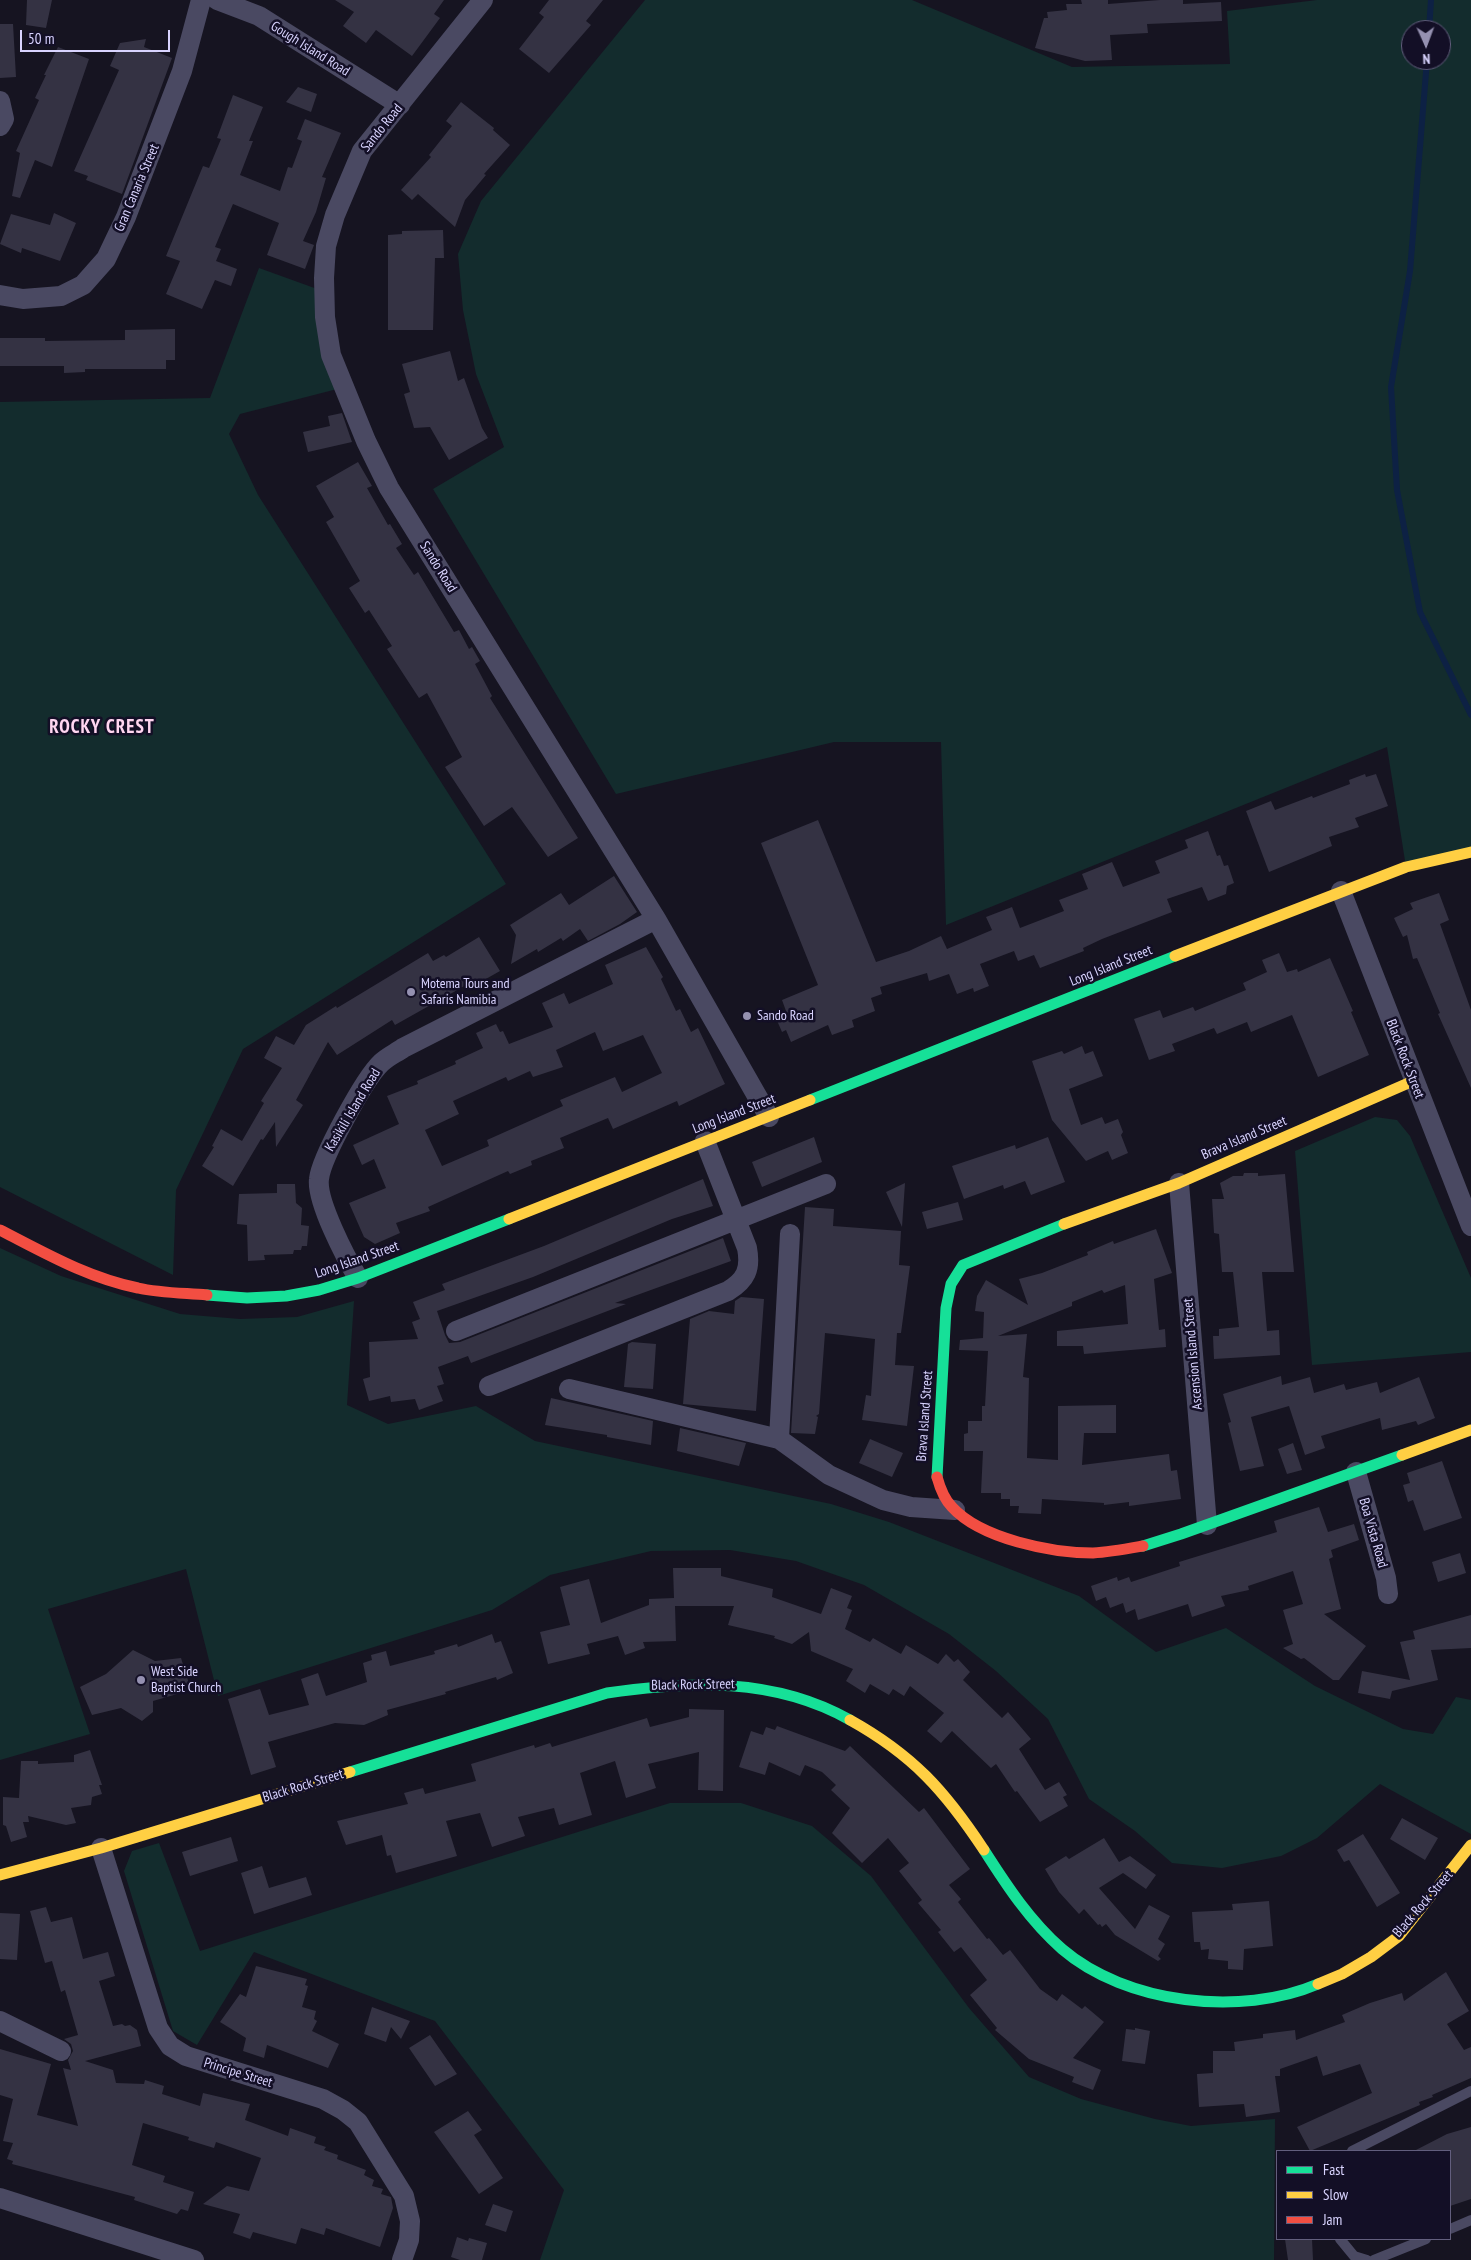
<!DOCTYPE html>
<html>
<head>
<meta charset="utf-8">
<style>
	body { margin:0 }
	#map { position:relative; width:1471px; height:2260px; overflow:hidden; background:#161421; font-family:"PT Sans Narrow",sans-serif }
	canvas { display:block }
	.legend { position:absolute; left:1276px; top:2150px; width:175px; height:90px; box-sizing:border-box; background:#130f26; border:1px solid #625e7d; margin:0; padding:6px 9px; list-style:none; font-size:15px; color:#d9d4ff }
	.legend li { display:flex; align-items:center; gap:10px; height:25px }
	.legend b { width:25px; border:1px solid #625e7d }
	.north { position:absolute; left:1401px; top:20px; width:50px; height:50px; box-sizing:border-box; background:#130f26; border:1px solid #625e7d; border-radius:50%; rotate:178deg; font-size:14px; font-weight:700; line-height:20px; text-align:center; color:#d9d4ff }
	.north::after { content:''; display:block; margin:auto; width:18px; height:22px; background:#9591b1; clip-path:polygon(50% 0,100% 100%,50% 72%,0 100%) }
	.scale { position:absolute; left:20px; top:30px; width:150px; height:22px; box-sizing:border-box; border:2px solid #d9d4ff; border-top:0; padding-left:6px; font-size:15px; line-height:18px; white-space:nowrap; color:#d9d4ff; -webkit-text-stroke:4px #130f26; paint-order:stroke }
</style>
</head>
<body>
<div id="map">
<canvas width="1471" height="2260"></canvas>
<ul class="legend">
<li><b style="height:6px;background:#16e098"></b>Fast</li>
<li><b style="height:6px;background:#ffcf43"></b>Slow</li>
<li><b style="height:6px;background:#f24e42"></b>Jam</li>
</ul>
<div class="north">N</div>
<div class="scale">50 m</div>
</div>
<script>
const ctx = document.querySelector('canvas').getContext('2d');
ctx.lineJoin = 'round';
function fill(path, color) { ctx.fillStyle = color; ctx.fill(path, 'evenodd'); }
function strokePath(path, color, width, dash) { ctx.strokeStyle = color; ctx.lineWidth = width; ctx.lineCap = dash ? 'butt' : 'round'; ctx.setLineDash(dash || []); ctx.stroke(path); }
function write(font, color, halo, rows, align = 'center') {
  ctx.font = font + ' "PT Sans Narrow",sans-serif'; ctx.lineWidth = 5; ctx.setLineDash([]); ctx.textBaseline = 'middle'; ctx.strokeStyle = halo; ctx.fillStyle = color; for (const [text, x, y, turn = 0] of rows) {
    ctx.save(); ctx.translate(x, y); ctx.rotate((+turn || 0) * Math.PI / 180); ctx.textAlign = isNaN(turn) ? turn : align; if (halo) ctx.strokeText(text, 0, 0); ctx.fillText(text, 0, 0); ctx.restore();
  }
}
const green = new Path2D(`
	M645,0h267l160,67 158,-3 -3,-53 90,-11h154v855l-65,12 -19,-120 -441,178 -5,-183h-107l-218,52 -183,-305 71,-42 -28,-73 -13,-64 -5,-56 23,-53zM1411,30h30v30h-30z
	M259,268l72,26 14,93 -105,27 -11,20 29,61 248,389 -263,165 -67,141 -3,85 -173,-88v-785l210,-4z
	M1375,1117l22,3 13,16 61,142v74l-159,13 -17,-214z
	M0,1248l61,28 119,38 60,5 57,-2 57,-16 -7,104 41,19 88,-18 59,35 296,63 58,18 190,74 77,56 70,-24 89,58 88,43 30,5 23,-37 15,3v134l-91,-50 -63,54 -36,18 -59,12 -50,-5 -37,-32 -46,-32 -41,-80 -52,-48 -47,-37 -85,-49 -68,-24 -66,-11 -79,1 -101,24 -58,35 -274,86 -32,-127 -138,40 42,125 -90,26z
	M670,1803h71l71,23 59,50 98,132 60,69 52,22 74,20 36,7 84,-7 -1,141h-734l24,-70 -129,-169 -181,-69 -57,93 -24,-14 -49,-160 8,-20 27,-8 41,108z`);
const stream = new Path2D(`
	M1429,30l2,-30
	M1427,60l-17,211 -19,116 6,103 23,122 51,103`);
const building = new Path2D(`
	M27,0h25l-6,28 -20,-3z
	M335,0h109l-10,14 6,4 -28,38 -36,-26 -10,13 -23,-17 11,-14z
	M549,0h54l-17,21 5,4 -42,48 -30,-24 25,-32 -5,-4z
	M1081,0h27v4l52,-4h23v4l38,-2 1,19 -75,3 1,9 -38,2 2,25 -27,1 -50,-13 9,-30h4l-1,-6 20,-2 -1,-6h16z
	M0,24h13l3,53 -16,1z
	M146,39l-2,8 28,11 -50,136 -36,-14 2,-4 -14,-5 45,-101 -9,-4 10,-23z
	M58,47l31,12 -37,108 -17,-7 -15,38 -8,-2 8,-43 -4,-2 23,-51 -4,-2 11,-23h-2z
	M298,87l19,7 -6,18 -25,-10z
	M233,95l30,12 -14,34h4l-13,34 40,16 8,-24 4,1 10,-27 -5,-2 8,-20 36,14 -19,44 4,1 -10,34 -13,29 11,4 -9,24 -38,-14 12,-32 -46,-19 -18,43 6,2 -5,12 21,8 -6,17 -16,-6 -13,29 -36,-15 14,-33 -14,-5 37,-90 6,2 12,-29 -4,-1z
	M461,102l33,26 -1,2 17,15 -26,29 2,1 -21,25 -10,27 -37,-33 -6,6 -11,-10 30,-33 -2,-2 23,-29 -6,-5z
	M54,213l22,10 -16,38 -38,-13 -1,5 -21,-9 11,-30 39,11z
	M443,230l1,28h-9l-2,72h-45v-95l14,-1v-3z
	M175,329v31h-9v9h-81v3l-21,1v-7h-64v-28h45v3l80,-1v-10z
	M450,351l8,30 6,-3 18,50 6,10 -39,22 -19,-33 -16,1 -10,-34 6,-2 -8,-28z
	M342,413l10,29 -44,10 -5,-20 27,-6 -2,-10z
	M358,462l14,24 -5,2 21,37 2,-1 12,20 -6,4 18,27 4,-3 36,60 5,-2 10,19 3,-2 8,14 -5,3 17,32 -2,2 88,140 -30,19 -36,-50 -28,19 -39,-59 17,-10 -35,-64 -8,5 -32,-49 5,-3 -23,-36 -4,3 -16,-25 11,-7 -34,-59 8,-5 -18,-31z
	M1365,774l1,3 10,-3 12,32 -33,12 4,9 -30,10 3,9 -63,26 -23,-61 25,-10 4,9 37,-14 1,2 37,-14 -1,-4z
	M818,820l58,142 33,-11 32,-15 6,13 45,-19 -6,-13 26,-10 8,21 44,-17 -5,-11 29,-11 -6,-15 30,-12 11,25 37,-14 -5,-12 33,-13 -3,-8 23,-9 9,25 3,-1 4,11 4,-1 6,18 -7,3 -1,8 -18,7 -6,-14 -35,12 5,13 -70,27 -19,9 1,3 -44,17 -6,-13 -16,6 -4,-10 -34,13 9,22 -15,6 -1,-4 -16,6 -8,-20 -20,7 -2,-8 -47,14 2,7 -11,4 4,13 -23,9 2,7 -22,8 -4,-10 -37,17 -5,-12 -4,2 -7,-16 11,-5 -4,-11 36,-15 -57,-142z
	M614,876l23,36 -17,12 -32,17 -8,-12 -17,12 -2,-3 -23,14 -1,-3 -26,15 5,-29 -6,-10 51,-32 8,12z
	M1439,893l10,27 -9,4 31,86v78l-33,-74 2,-1 -23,-55 -4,1 -6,-24 -4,2 -9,-19 19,-9 -3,-6z
	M479,937l21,34 -23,13 -2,-4 -80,45 -3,-5 -55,35 -9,-13 -32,58 7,5 -27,42 -1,-25 -12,18 -2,-1 -28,47 -31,-20 12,-19 -2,-1 9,-17 21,12 22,-38 -3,-2 21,-33 -18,-10 12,-22 18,9 12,-20 30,-19 1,2 91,-55 5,8 11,-6 2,2z
	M646,947l17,30 -2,2 15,32 4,-2 11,23 7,-4 27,56 -46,22 -2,-5 -64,28 -5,-11 -48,20 4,10 -33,13 1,4 -22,9 -2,-3 -80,36 2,4 -34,12 4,10 -25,11 -11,-7 -15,-34 37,-15 -12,-29 -12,6 -9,-20 46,-21 -12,-28 31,-12 -1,-3 39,-17 -1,-3 28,-13 -7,-15 20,-9 4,8 3,-1 6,13 44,-17 -11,-24 22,-10 5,11 44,-20 -8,-19zM595,1032l8,19 40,-16 19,38 -40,19 -7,-15 -55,23 3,6 -76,34 2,6 -47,20 -17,-36 34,-16 -6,-13 53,-24 2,4 22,-10 3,6 30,-10 -7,-17z
	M1279,953l8,19 10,-3 1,3 32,-14 23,53 -2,1 18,43 -51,22 -26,-62 -41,17 -4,-10 -30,12 -3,-6 -42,16 3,7 -26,9 -15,-41 26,-9 3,8 30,-11 2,4 51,-21 -3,-7 24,-11 -5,-12z
	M1082,1046l3,8 8,-3 10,25 -34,13 12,36 21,-8 3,7 13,-5 5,13 -2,3 7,18 -16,7 -4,-9 -22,10 -34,-41 -20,-59 30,-10 2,3z
	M814,1137l8,25 -60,25 -10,-25z
	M1048,1137l17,45 -34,13 -6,-14 -21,8 -1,-4 -39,14 -12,-33 63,-21 1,4z
	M1244,1173h14v3l27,-2 9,98h-32l5,59 12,-1 1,25 -66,4 -1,-23h6v-7l20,-2 -6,-55h-11l-3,-38 -5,-1 -2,-34h12l-4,-16 13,-7h10z
	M703,1179l10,27 -41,13 -139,58 -96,34 8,24 4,8 11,-1 263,-104 8,23 -116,42 11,1 -155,59 -3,-7 -30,11 6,17 -7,2 6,15 -24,9 -4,-11 -24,3 -1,-6 -21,5 -6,-22 7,-2 -1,-35 49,-3 -6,-17 8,-3 -7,-17 32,-12 -3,-6 102,-38z
	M905,1183l-3,44 -16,-35z
	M277,1184h18l1,19 6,5 -1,17 8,1 -2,20h-5l-1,4h-7l-1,4 -29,1 1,5 -17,1 -1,-36 -10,-1 2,-30 38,-1z
	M958,1202l5,18 -36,9 -5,-17z
	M805,1207l29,2 -1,17 68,5 -2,34 11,1 -9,67h-4l-2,32 19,1 -7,60 -45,-6 4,-25 5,1 4,-57 -50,-6 -6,81 -3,2 2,1 -3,17 -24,-1z
	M1156,1229l16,44 -18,6 5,51 6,-1 1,18 -82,7 -1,-8h-26v-15l71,-7 -3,-39 -21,8 -2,-3 -30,12v4l-74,30 29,-2 -4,43 6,1 -2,80 31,2v-54l58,-1v28h-32l-2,32 87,-11 2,17 6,-1 4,29 -52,7v-4l-25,3v-2l-62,-4 -1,15 -23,-1 1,-7h-9v-7h-9v-6h-20l2,-42h-19v-17l4,-1v-12h14v-15h3l3,-55 -29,-1 1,-10 23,-2 1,-26 -9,-1 2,-15 9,-16 42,25 -9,-26 23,-6 46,-18 -1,-3 26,-11 1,3z
	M741,1297l23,2 -8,112 -73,-7 7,-85 19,-8 25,3 1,-13z
	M632,1342l24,2 -3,45 -29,-2 4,-43z
	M1281,1376l1,9 28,-8 4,16 30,-9 2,6 31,-8 3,11 39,-16 16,41 -17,7 -2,-4 -34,9 -2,-12 -59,18 4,12 -20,7 -16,-49 -38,11 13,49 -24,5 -12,-48 3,-1 -8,-28z
	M551,1398l102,23 -2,24 -44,-8v-2l-62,-10z
	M680,1428l66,15 -7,23 -62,-15z
	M870,1439l33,14 -11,24 -33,-14z
	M1293,1443l9,27 -15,4 -9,-25z
	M1442,1461l20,57 -38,13 -11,-31 -5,2 -5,-17 7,-2 -3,-10z
	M1319,1507l9,25 26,-8 5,16 -28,10 2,7 -4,2 12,50 -17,5 42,32 -27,34h-6l-29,-22 -3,1 -18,-11 10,-4 -10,-34 20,-6 -10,-33 -45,15 1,4 -28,6 4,10 -33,11 -4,-13 -50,16 -3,-11 -9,4 -3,-10 -13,5 -4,-11 -10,4 -5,-15 26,-9 1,4 11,-4 2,5 49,-16 -1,-4 98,-30 -3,-11z
	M1460,1553l6,20 -28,9 -6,-20z
	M673,1568h48v8l52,13 -1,8 49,17 10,-26 21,8 -5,12 5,2 -7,19 25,13 3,-4 28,16 5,-9 32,19 8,-10 8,8 4,-3 12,13 -7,8 39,38 6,-6 23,27 -12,10 26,41 14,-8 8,13 -4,2 5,9 -28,16 -23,-31 -2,1 -19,-28 -5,4 -39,-37 -11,12 -14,-12 17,-18 -34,-27 -6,10 -11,-7 -4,6 -19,-11 -5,9 -19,-12 7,-12 -42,-18 -2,-19 -17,12 -18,-6 1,-2 -47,-11 6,-19h-59l1,35 -33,1 2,6 -20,7 -7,-19 -31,8 3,10 -42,10 -8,-32 30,-7 -10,-38 29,-8 12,44 48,-18v-6l25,-1z
	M1471,1615v33l-40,2 7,30 -46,11 -2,8 -32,-6 4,-22 48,9 -10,-38 15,-3 -2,-8z
	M492,1634l3,9 6,-2 12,32 -16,7 -1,-3 -51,15 1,2 -59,16 1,5 -24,10 -29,-2 -67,19 8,25 -25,8 -23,-76 32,-10 9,26 40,-10 -8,-26 17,-6 8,23 41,-14 -4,-19 9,-3 -1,-5 15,-4 4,15 45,-12 -1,-3 23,-7 1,3z
	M133,1650l22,11 26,-3 10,32 -38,11v11l-11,9 -21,-13 -29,7 -12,-28 26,-13z
	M689,1709l35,1 -1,81 -25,-1 1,-38 -51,12 8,24 -30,10 -11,-37 -35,12 12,42 -33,10 -5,-17 -36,9 7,19 -33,11 -12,-34 -34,8 11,35 -61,17 -5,-18 -4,1 -5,-21 -36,10 -9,-24 71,-17 -4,-11 19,-5 2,6 51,-13 -5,-17 63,-19 1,3 15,-5 2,4 95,-29 3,9 39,-10z
	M777,1726l68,25 5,-5 69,66 5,-4 46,61 -21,16 12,14 -3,3 29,37 2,-1 14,17 7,-5 30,39 17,12 5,-7 20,15 3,-3 19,16 -31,36 28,12 -8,20 -21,-8 2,-5 -45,-18 -34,-29 2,-2 -27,-33 17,-15 -26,-33 -7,5 -16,-20 3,-2 -23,-27 4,-3 -23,-29 10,-8 -21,-25 -26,25 -30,-30 18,-25 -19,-18 5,-5 -14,-13 -17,-7 -5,11 -31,-14 -4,13 -26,-8 12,-36 12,4 3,-8 9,3z
	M90,1750l12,35h-3l3,9 -10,3 -1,8 -20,3 5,15 -10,2 -38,-9 1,6h-6l4,15 -16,5 -5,-16 -3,-1v-28l16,1 2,-37h17v3l36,-2v-7z
	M1402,1818l36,20 -13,22 -35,-21z
	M1363,1834l37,59 -23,14 -28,-47 -5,2 -7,-12z
	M231,1837l7,24 -48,15 -8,-24z
	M1104,1838l15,24 11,-6 26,19 -10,14 -23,-16 -24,15 36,41 14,-24 21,11 -12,23 7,5 -7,12 3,3 -3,2 -43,-26 -9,-11 -4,3 -2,-3 -2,1 -14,-16 -5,5 -20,-22 -14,-23 21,-13 3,3z
	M262,1866l7,22 37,-11 6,18 -58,19 -13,-41z
	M1269,1901l4,45 -29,3 -1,21 -15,-1v-8l-20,-2 1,-10 -8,1 -1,-8h-6l-2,-30 41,-2 -1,-6z
	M46,1907l5,15 21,-5 11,42 25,-7 7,24 -16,5 14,45 9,-2 3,2 5,-1 7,5 4,16 -56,15 28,9 3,13 28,1 1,-4 19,6 -2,8 38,12 3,-13 47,11 -5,16 43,16 2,-8 26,9 -2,6 12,4 -2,3 14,5 -1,4 29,11 -2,5 10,5 -2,6 11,3 -2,5 10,3 2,11 -13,39 -54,-19 -2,7 -23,-7 -5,16 -43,-12 -3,7 -17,-6 7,-19 -37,-10 24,-18 22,5 12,-33 -45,-16 -2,6 -26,-8 1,-3 -46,-14 -11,42 33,11 -2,6 31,10 -6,19 -7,-2 -4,5 -43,-14 1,-3 -123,-33 1,-3 -6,-2 6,-16 -10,-2 10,-42 -13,-4v-46l51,15 -14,51 41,11 -15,-58 8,2 -3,-10 5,-9 -2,-7 -7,-5 14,-4 -13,-45 -4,2 -9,-31 -7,2 -15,-52z
	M0,1913l20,1 -3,46 -17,-1z
	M256,1966l51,13 -2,6 3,1 -6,21 14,4 -2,8 3,2 -5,10 27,13 -11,24 -61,-23 -3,13 -21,-7 3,-13 -26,-16 20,-28 6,3z
	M1446,1972l23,39 -22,13 17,26 7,-3v31l-39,17 1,2 -14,5 1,3 -110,46 -13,-24 75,-34 -12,-29 -37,12 -6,-20 -37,13v7h-5l5,36 -34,5 -2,-13 -45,3 -2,-33 16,-1v-22h22l-1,-9 29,-4v-4l32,-4 1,10 49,-18 -3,-7 28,-12 32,-10 2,8z
	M372,2007l38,14 -9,18 -10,-12 -5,15 -22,-8z
	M1135,2028l15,3 -5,33 -23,-3 4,-32 9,1z
	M430,2035l27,39 -22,12 -26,-38z
	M468,2111l14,19 -8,5 29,43 -24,16 -45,-62z
	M1471,2127v72l-21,7v-55h-36l33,-17z
	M493,2204l20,7 -7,21 -21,-7z
	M457,2237l11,4 1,-3 18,5 -5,17h-22l-9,-3z
	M1285,2239h27l1,21h-25z`);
const lane = new Path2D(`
	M1352,2151l119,-60
	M1450,2229l21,-9
	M1340,2239l14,17 13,4
	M1374,2260l52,-21`);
const street = new Path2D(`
	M217,0l42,16 141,89
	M483,0l-121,151 -27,64 -9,31 -2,32 1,39 6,38 35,86 23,47 267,431 113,198
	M0,101l4,18 -4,7
	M0,295l23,4 38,-3 22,-11 23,-26 20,-42 56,-146 19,-71
	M1341,891l130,335
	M1179,1183l28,342
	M358,1278c-12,-20 -42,-77 -39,-99 2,-21 46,-101 62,-116 6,-6 15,-10 22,-15l253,-129
	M456,1331l370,-147
	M489,1386l239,-95c18,-11 23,-22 19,-43l-42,-107
	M569,1389l210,50 50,36 54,25 28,7 44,3
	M779,1439l11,-205
	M1356,1472l30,106 2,16
	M101,1848l57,180 12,18 16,10 137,43 20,11 15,12 46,74 6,25 -1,19 -7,20
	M0,2021l61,30
	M0,2198l194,62`);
const fast = new Path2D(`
	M810,1100l365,-144
	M207,1295l40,3 39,-2 33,-6 39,-12 151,-59
	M937,1477l9,-169 5,-24 12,-19 101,-41
	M1143,1546l38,-12 221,-79
	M350,1772l257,-79c83,-12 167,-16 243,27
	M984,1850c23,36 46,71 78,99 64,55 179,68 256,35`);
const slow = new Path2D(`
	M1175,956l231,-89 65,-15
	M509,1219l301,-119
	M1064,1224l115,-41 234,-102
	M1402,1455l69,-25
	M850,1720c63,35 95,71 134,130
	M0,1875l101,-27 249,-76
	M1318,1984l24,-10 29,-17 28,-21 72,-91`);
const jam = new Path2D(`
	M0,1230c45,23 88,48 138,58 22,5 46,5 69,7
	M937,1477c3,11 7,22 15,30 29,32 100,46 141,46 17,-1 33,-4 50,-7`);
const markers = [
	[411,992,5,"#9591b1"],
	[747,1016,5,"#9591b1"],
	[141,1680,5,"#9591b1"]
];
const streetNames = [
	["Gough Island Road",310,49,32],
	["Sando Road",382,128,-51],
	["Gran Canaria Street",137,188,-67],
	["Sando Road",438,567,58],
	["Long Island Street",1111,966,-22],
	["Black Rock Street",1405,1059,69],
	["Kasikili Island Road",353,1110,-59],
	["Long Island Street",734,1114,-21],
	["Brava Island Street",1244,1138,-23],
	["Long Island Street",357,1260,-19],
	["Ascension Island Street",1193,1354,-95],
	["Brava Island Street",925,1416,-86],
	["Boa Vista Road",1373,1533,74],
	["Black Rock Street",693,1685,-1],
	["Black Rock Street",303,1786,-17],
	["Black Rock Street",1423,1904,-49],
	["Principe Street",238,2073,17]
];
const poiNames = [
	["Motema Tours and",421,984],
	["Safaris Namibia",421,1000],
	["Sando Road",757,1016],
	["West Side",151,1672],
	["Baptist Church",151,1688]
];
const districtNames = [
	["ROCKY CREST",102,728]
];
fill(green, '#132c2d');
strokePath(stream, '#0d2144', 6);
fill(building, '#343243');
strokePath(lane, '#4a4962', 10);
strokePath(street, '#4a4962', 20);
strokePath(fast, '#16e098', 11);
strokePath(slow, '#ffcf43', 11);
strokePath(jam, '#f24e42', 11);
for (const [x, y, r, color] of markers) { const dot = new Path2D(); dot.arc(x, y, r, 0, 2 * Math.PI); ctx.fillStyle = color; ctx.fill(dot); strokePath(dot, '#130f26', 2); }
write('14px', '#d9d4ff', '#130f26', streetNames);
write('14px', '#d9d4ff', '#130f26', poiNames, 'left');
ctx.letterSpacing = '1px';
write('bold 19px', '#ffd6f0', '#130f26', districtNames);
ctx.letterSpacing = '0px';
</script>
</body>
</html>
